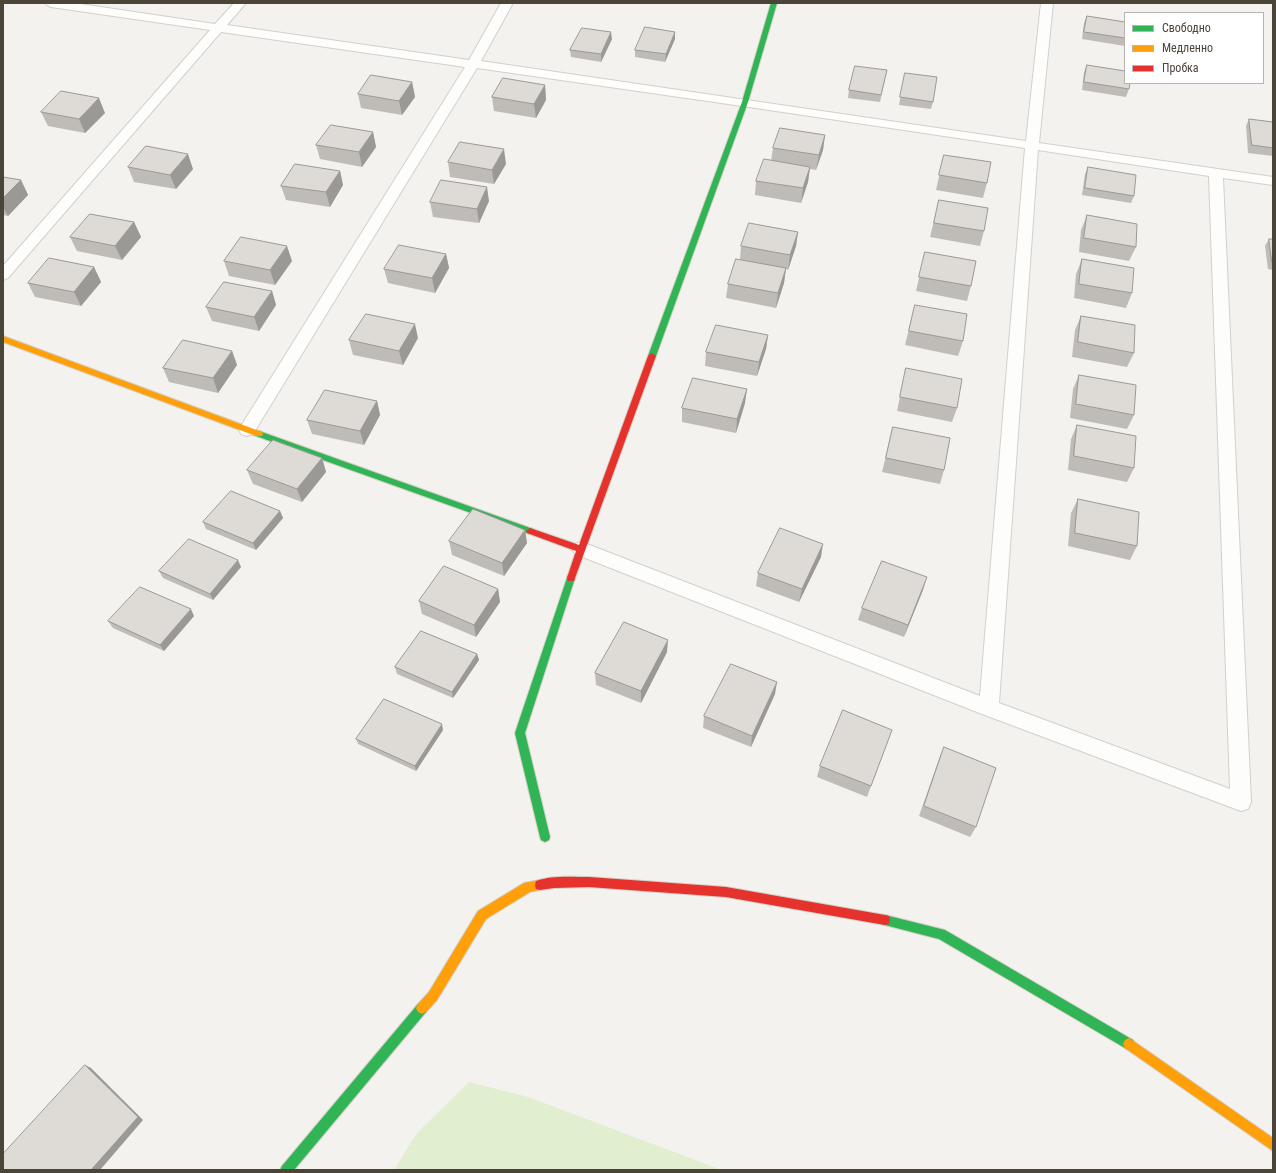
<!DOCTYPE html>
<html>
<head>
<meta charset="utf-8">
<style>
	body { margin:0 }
	#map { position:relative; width:1276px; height:1173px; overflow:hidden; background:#f4f2ee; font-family:"Roboto Condensed",sans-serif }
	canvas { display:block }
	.frame { position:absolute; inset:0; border:4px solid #4b4439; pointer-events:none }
	.legend { position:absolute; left:1124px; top:12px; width:140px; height:72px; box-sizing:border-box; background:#fff; border:1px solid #b7b4b0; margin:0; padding:5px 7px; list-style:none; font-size:12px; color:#4b4439 }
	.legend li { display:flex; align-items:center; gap:8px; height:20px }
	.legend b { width:20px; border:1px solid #b7b4b0 }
</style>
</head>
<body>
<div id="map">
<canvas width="1276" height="1173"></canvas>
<div class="frame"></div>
<ul class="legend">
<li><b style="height:5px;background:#30b455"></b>Свободно</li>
<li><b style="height:5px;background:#ff9f0a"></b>Медленно</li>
<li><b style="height:5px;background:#e5322d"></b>Пробка</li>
</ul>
</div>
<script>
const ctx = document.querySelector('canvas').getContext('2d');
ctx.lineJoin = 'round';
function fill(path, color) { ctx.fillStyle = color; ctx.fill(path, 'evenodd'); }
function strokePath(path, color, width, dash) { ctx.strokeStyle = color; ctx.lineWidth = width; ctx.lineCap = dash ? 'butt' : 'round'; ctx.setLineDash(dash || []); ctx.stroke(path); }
const green = new Path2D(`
	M469,1082l59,15 194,73h-328l23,-37z`);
const lane = new Path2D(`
	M45,3h29l141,21 19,-21h12l-19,22 242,35 32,-57h12l-32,58 545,80 15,-138h12l-14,140 234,34v8l-50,-7 28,624 -3,7 -7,2 -259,-97 -407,-160 -3,-5 3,-5 6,-2 6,2 393,152 45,-548 -283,-42 -265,-38 -224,366 -6,2 -6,-2 -2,-4 2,-4 224,-359 -244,-35 -213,246 -5,2v-14l207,-236 -159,-23 -4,-2zM1038,150l171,26 21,613 -231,-86z`);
const fast = new Path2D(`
	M771,3h6l-29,99 -92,254 -4,3 -3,-1 -1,-2 94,-254z
	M259,431l274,98 1,2 -4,3 -3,-1 -271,-97 -1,-2 1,-2z
	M571,574l3,1 1,3 -50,155 25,104 -1,3 -4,2 -4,-2 -1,-3 -25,-104 52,-155 1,-3z
	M885,915l60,15 188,110 2,4 -2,4 -4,2 -4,-2 -186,-109 -58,-15 -1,-4 1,-4z
	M422,1002l4,2 2,4 -2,4 -132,158h-14l2,-4 136,-162z`);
const slow = new Path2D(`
	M3,336l259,96 1,2 -1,2h-6l-253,-94z
	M540,880l4,1 1,4 -1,4 -14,3 -44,27 -49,81 -11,12 -4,2 -4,-2 -2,-4 2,-4 11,-12 49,-81 46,-28z
	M1129,1038l144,100v13l-148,-103 -2,-4 2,-4z`);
const jam = new Path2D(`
	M652,353l4,3 -81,222 -1,3h-6l-1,-3 9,-27 -49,-18 -1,-2 4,-3 49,17 69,-189z
	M589,877l137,10 159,28 4,1 1,4 -1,4 -4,1 -159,-28 -137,-10 -35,1 -14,2 -4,-1 -1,-4 1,-4c16,-6 36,-4 53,-4z`);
const wall = new Path2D(`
	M1087,16l38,6v24l-43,-7 2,-16z
	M675,32v7l-10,23 -30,-5v-7z
	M612,39l-11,23 -30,-5 -1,-7z
	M1087,65l42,24 -3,8 -44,-7 2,-18z
	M887,70l-7,32 -32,-4 1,-8z
	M905,73l28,29 -2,7 -32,-4z
	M412,82l3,15 -13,18 -41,-7 -3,-14z
	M545,85l1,15 -10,18 -42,-7 -2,-14z
	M41,112l64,1 -20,20 -37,-7z
	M1249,119l24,3v34l-25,-3 -2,-27z
	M373,132l3,15 -14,20 -42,-8 -4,-14z
	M825,135l-2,15 -7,20 -6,-1 -2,13 -7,21 -46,-8 1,-14 15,-20 2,-13z
	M944,155l43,28 -4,15 -47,-8z
	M448,162l58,2 -12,20 -44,-7z
	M128,167l65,2 -17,20 -42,-7z
	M1088,167l46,29 -3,7 -49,-8 3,-21z
	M340,171l3,14 -13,22 -44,-7 -5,-14z
	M3,177l18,3 7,15 -20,21 -5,-1z
	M939,200l45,31 -4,15 -50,-9z
	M489,201l-10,22 -46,-6 -3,-15z
	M1273,206v23l-1,-22z
	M1087,215l49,32 -7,14 -50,-9 2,-22z
	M134,222l7,15 -19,23 -45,-9 -7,-14z
	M798,232l-2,14 -8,24 -2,-1 -2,14 -8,25 -50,-10 2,-14 12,-24 1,-14z
	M1269,239h4v31l-5,-1 -3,-23z
	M925,252l46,34 -4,15 -51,-10z
	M446,254l3,14 -14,25 -47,-10 -4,-14z
	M1082,259l50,34 -6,15 -52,-10 2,-24z
	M224,261h68l-17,24 -46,-9z
	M94,267l7,15 -20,24 -46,-9 -7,-14z
	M272,291l4,14 -17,26 -47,-10 -6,-14z
	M915,305l48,36 -5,15 -53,-11z
	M1081,316l53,37 -7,14 -55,-10 3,-27z
	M768,335l-2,14 -9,27 -52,-10 1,-14z
	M418,338l-15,27 -50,-10 -4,-15z
	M232,351l5,14 -19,28 -49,-11 -6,-14z
	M906,368l51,40 -5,14 -55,-11z
	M1079,375l55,40 -7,14 -57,-11 3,-29z
	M377,401l3,14 -16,30 -52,-11 -5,-14z
	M745,403l-9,30 -54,-11v-14z
	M1077,425l57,43 -7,14 -59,-12 3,-31z
	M893,427l51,43 -4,14 -58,-12z
	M322,458l4,14 -24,30 -49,-18 -6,-14z
	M1078,499l59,47 -7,14 -62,-14 3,-33z
	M280,511l3,7 -27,32 -50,-21 -3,-7z
	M525,530l2,13 -23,33 -52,-21 -3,-14z
	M821,557l-22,45 -43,-16 2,-13z
	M241,567l-28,33 -50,-22 -4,-7z
	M498,589l2,13 -24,35 -54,-23 -3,-13z
	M923,590l-19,47 -46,-17 4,-12z
	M194,616l-30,35 -51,-23 -5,-7z
	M667,652l-26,51 -45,-18 -1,-12z
	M477,654l2,6 -26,38 -56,-24 -2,-7z
	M775,694l-24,53 -48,-19 1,-12z
	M443,730l-27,41 -58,-27 -2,-5z
	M892,730l-25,67 -50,-20 3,-11z
	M944,747l32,80 -6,10 -51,-21 20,-57z`);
const shadedWall = new Path2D(`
	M611,32l1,7 -11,23v-8z
	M675,32v7l-10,23 1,-8z
	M412,82l3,15 -13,18 -3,-14z
	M545,85l1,15 -10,18 -2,-14z
	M99,98l6,15 -20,20 -6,-14z
	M373,132l3,15 -14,20 -3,-15z
	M825,135l-2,15 -7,20 3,-15z
	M504,149l2,15 -12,20 -2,-14z
	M188,154l5,15 -17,20 -6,-14z
	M810,167l-2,15 -7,21 2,-15z
	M340,171l3,14 -13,22 -4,-15z
	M21,180l7,15 -20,21 -5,-9v-9z
	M487,187l2,14 -10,22 -2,-14z
	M134,222l7,15 -19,23 -7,-14z
	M798,232l-2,14 -8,24 2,-15z
	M287,246l5,15 -17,24 -5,-15z
	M446,254l3,14 -14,25 -3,-15z
	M94,267l7,15 -20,24 -7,-14z
	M786,268l-2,15 -8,25 2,-15z
	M272,291l4,14 -17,26 -5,-14z
	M415,324l3,14 -15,27 -4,-14z
	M768,335l-2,14 -9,27 2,-14z
	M232,351l5,14 -19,28 -5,-15z
	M747,389l-2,14 -9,30 1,-14z
	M377,401l3,14 -16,30 -4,-14z
	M322,458l4,14 -24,30 -5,-13z
	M280,511l3,7 -27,32 -3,-7z
	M525,530l2,13 -23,33 -2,-13z
	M823,544l-2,13 -22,45 3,-13z
	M238,560l3,7 -28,33 -3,-6z
	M927,577l-4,13 -19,47 4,-12z
	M498,589l2,13 -24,35 -2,-12z
	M191,609l3,7 -30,35 -4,-6z
	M668,640l-1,12 -26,51v-12z
	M477,654l2,6 -26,38 -1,-6z
	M777,682l-2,12 -24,53 1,-11z
	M442,724l1,6 -27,41 -1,-5z
	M85,1065l6,3 52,52 -43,50h-9z`);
const building = new Path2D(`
	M1087,16l38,6v16l-41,-6z
	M645,27l30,5 -9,22 -31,-4z
	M582,28l29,4 -10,22 -31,-4z
	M1087,65l38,6v12h5l-1,6 -45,-7z
	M855,66l32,4 -6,25 -32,-5z
	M905,73l32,4 -4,25 -33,-5z
	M371,75l41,7 -13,19 -41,-7z
	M503,78l42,7 -11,19 -42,-7z
	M61,91l38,7 -20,21 -38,-7z
	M1249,119l24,3v26l-21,-3z
	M331,125l42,7 -14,20 -43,-7z
	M780,128l45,7 -6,20 -46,-7z
	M460,142l44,7 -12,21 -44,-8z
	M146,146l42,8 -18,21 -42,-8z
	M944,155l47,7 -4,21 -48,-8z
	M764,159l46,8 -7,21 -47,-7z
	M295,164l45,7 -14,21 -45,-6z
	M1088,167l48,8 -2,21 -49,-8z
	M3,177l18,3 -18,18z
	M441,180l46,7 -10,22 -47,-7z
	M939,200l49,8 -4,23 -50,-8z
	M90,214l44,8 -19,24 -45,-9z
	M1087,215l50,9 -1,23 -52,-9z
	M749,223l49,9 -8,23 -49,-9z
	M241,237l46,9 -17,24 -46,-9z
	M1269,239h4v23h-1z
	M399,245l47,9 -14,24 -48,-9z
	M925,252l51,9 -5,25 -52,-9z
	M49,258l45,9 -20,25 -46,-9z
	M736,259l50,9 -8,25 -50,-9z
	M1082,259l52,9 -2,25 -53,-9z
	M224,282l48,9 -18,26 -48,-10z
	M915,305l52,9 -4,27 -54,-10z
	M366,314l49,10 -16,27 -50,-11z
	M1081,316l54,9 -1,28 -56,-11z
	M716,325l52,10 -9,27 -53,-10z
	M183,340l49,11 -19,27 -50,-10z
	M906,368l56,11 -5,29 -57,-11z
	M1079,375l57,10 -2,30 -58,-11z
	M693,378l54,11 -10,30 -55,-11z
	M325,390l52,11 -17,30 -53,-11z
	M1077,425l59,11 -2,32 -60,-12z
	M893,427l57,11 -6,32 -58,-12z
	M273,440l49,18 -25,31 -50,-19z
	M231,491l49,20 -27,32 -50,-21z
	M1078,499l61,13 -2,34 -62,-13z
	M473,509l52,21 -23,33 -53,-22z
	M780,528l43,16 -21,45 -44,-16z
	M189,539l49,21 -28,34 -51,-23z
	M882,561l45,16 -19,48 -46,-17z
	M444,566l54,23 -24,36 -55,-24z
	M140,587l51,22 -31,36 -52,-24z
	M624,622l44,18 -27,51 -46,-18z
	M421,631l56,23 -25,38 -57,-25z
	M731,664l46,18 -25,54 -48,-20z
	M384,699l58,25 -27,42 -59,-27z
	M843,710l49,20 -21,56 -51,-20z
	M944,747l52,21 -20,59 -52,-21z
	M85,1065l53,52 -47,53h-88v-16z`);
fill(green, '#e1eecf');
strokePath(lane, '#d2d0cb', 2);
strokePath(fast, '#d3cfc5', 2);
strokePath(slow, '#d3cfc5', 2);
strokePath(jam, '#d3cfc5', 2);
fill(lane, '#fdfdfc');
fill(fast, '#30b455');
fill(slow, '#ff9f0a');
fill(jam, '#e5322d');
fill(wall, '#bfbcb8');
fill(shadedWall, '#9b9996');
fill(building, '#dedbd6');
strokePath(building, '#9b9996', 1);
</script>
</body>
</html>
